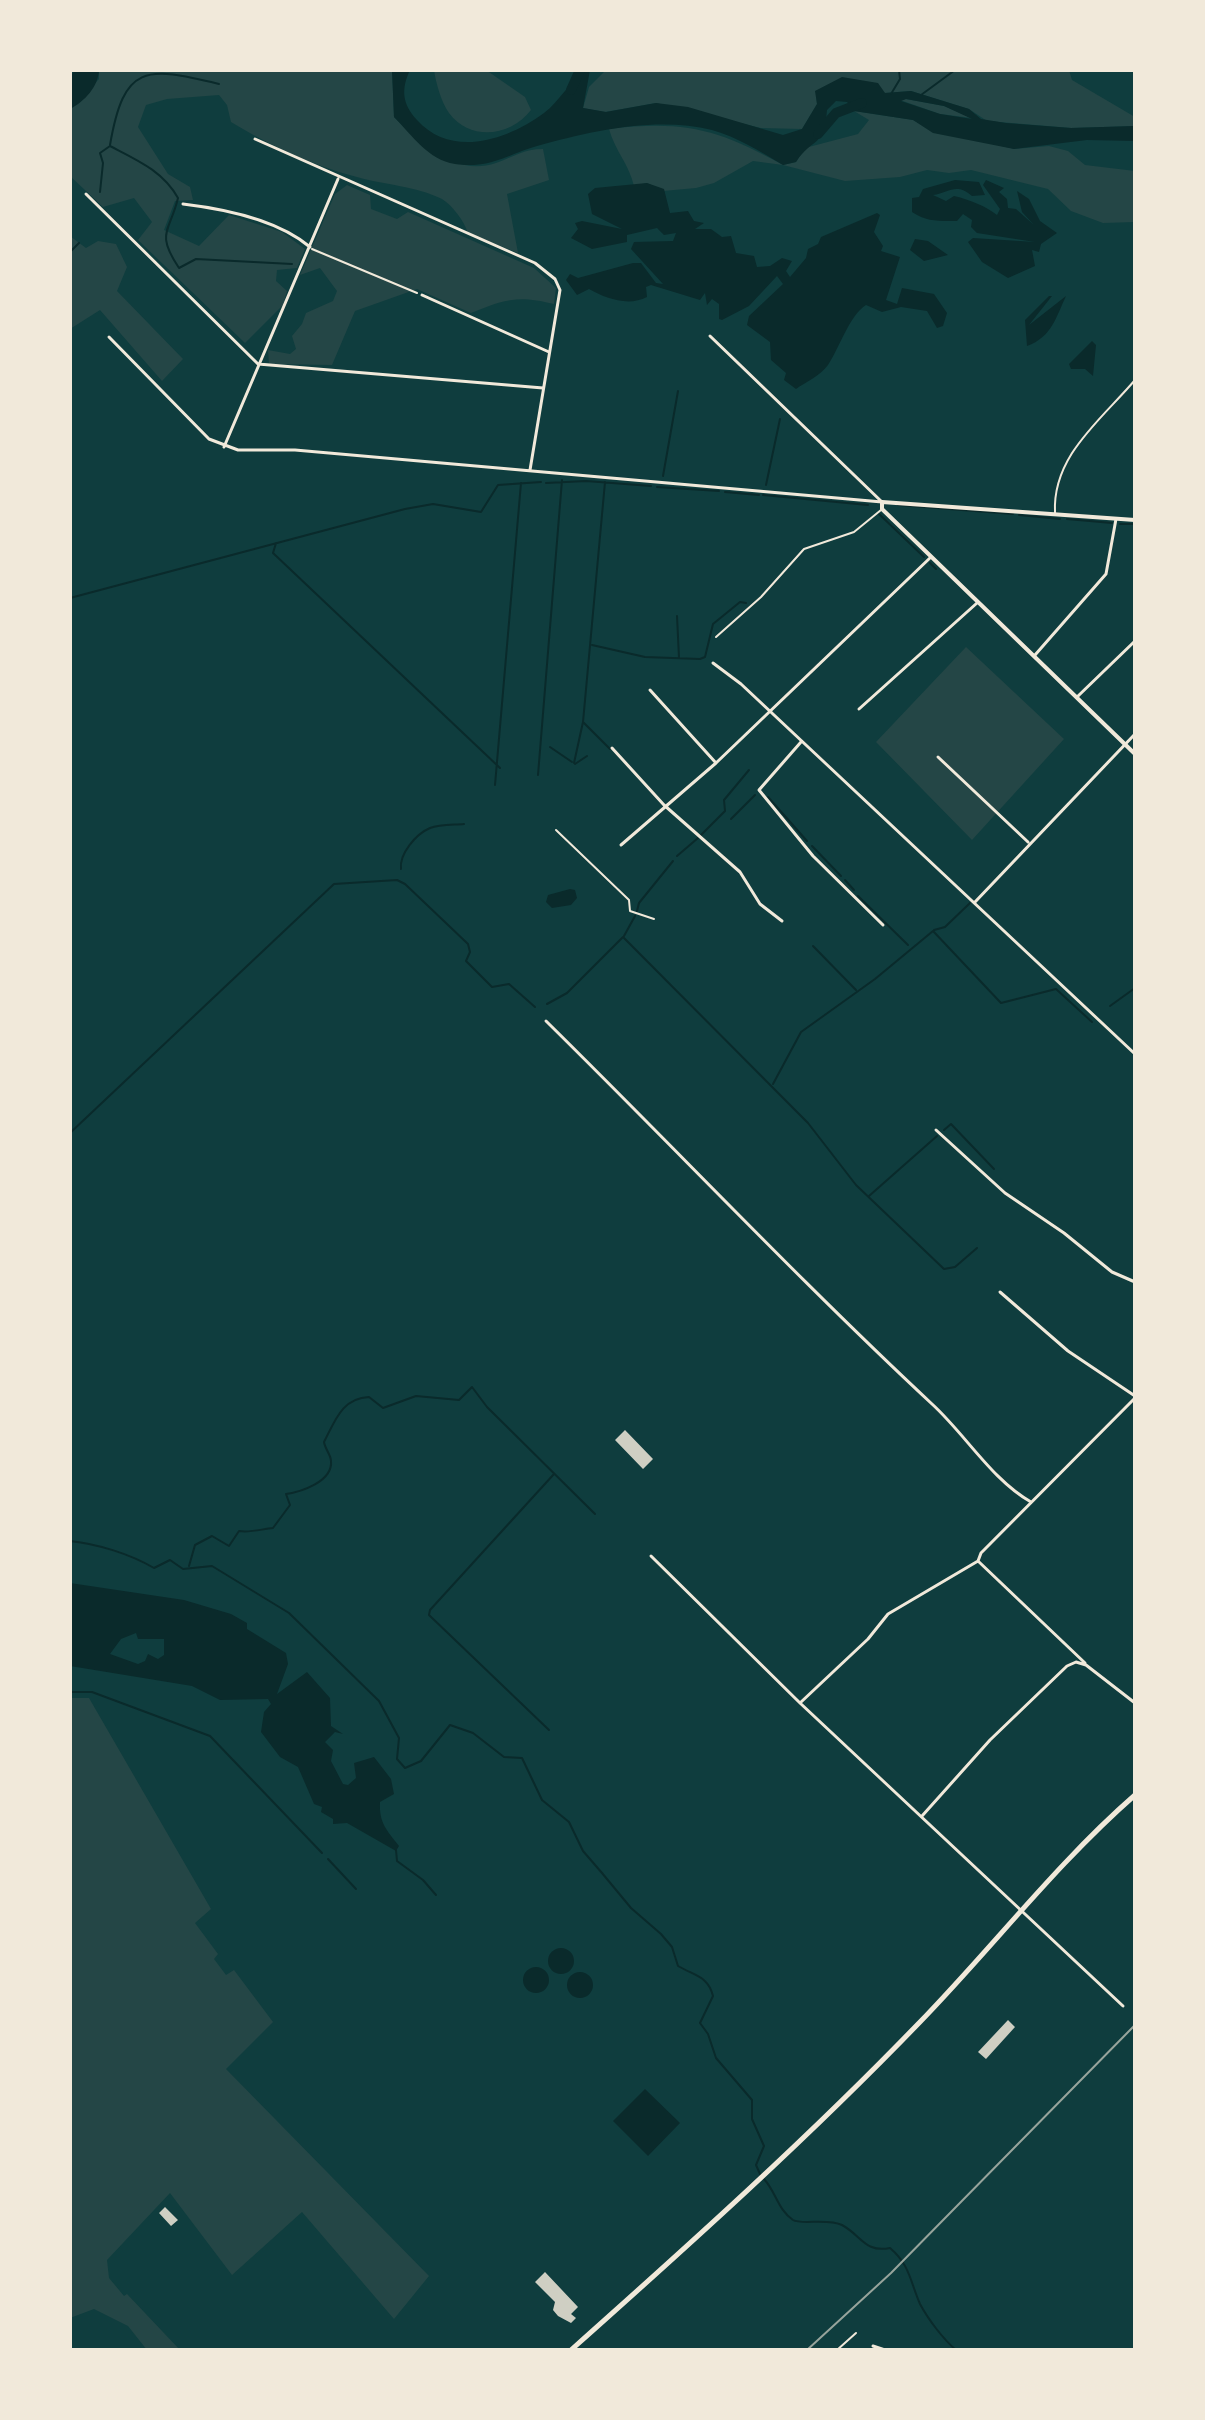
<!DOCTYPE html>
<html>
<head>
<meta charset="utf-8">
<style>
	body { margin:0 }
	#map { position:relative; width:1205px; height:2420px; overflow:hidden; background:#0f3d3e; font-family:"Open Sans",sans-serif }
	canvas { display:block }
	.frame { position:absolute; inset:0; border:72px solid #f1e9da; pointer-events:none }
</style>
</head>
<body>
<div id="map">
<canvas width="1205" height="2420"></canvas>
<div class="frame"></div>
</div>
<script>
const ctx = document.querySelector('canvas').getContext('2d');
ctx.lineJoin = 'round';
function fill(path, color) { ctx.fillStyle = color; ctx.fill(path, 'evenodd'); }
function strokePath(path, color, width, dash) { ctx.strokeStyle = color; ctx.lineWidth = width; ctx.lineCap = dash ? 'butt' : 'round'; ctx.setLineDash(dash || []); ctx.stroke(path); }
const green = new Path2D(`
	M99,70h293l2,47c26,26 61,60 102,46 17,-6 28,-14 47,-14l6,31 -42,14 11,59 -50,-20c-4,-12 -15,-27 -26,-34 -26,-13 -57,-14 -85,-22 -43,-11 -88,-32 -126,-55l-4,-17 -8,-10 -52,4 -21,6 -8,22 30,47 22,13 3,13 -18,1 -11,29 35,16 30,-31 53,17 23,17 -8,19 -20,2 -1,11 11,10 -4,14 -38,38 -107,-103 14,-18 -18,-24 -31,9 -33,-31v-67l29,-30z
	M434,70h52l39,27 6,13c-20,26 -60,32 -82,3 -8,-11 -13,-30 -15,-43z
	M606,70h463l3,10 63,37v9l-64,2 -84,-7 -18,-12 -58,-18 -26,2 -24,-12 -45,10 1,13 -15,25 -41,-1 -105,-25 -51,9 -22,-4 6,-21z
	M906,99l38,7 28,12 -32,-4 -40,-14z
	M854,111l59,9 12,6 89,23 35,-3 19,5 17,14 50,6v51l-32,1 -32,-12 -23,-22 -77,-19 -22,3 -22,-3 -27,7 -55,4 -62,-16 -30,-4 -39,22 -18,5 -33,3 -16,-8 -13,3c-5,-22 -19,-35 -25,-57 75,-9 109,0 174,36l13,-3 9,-14 53,-14 11,-14z
	M347,185l23,10 1,14 26,10 11,-7 126,56 22,20 -2,16c-36,-9 -49,-5 -83,9l-54,-24 -62,22 -23,54 -63,-1 -1,-14 22,4 6,-5 -4,-13 10,-12 4,-11 27,-12 4,-10 -17,-23 -20,7 35,-81z
	M70,236l16,12 12,-7 18,3 11,23 -10,24 66,68 -21,22 -62,-71 -30,19z
	M966,647l98,92 -92,101 -96,-98z
	M70,1698h19l122,211 -16,14 23,31 -4,5 12,16 8,-5 39,52 -47,47 203,207 -35,43 -92,-107 -70,63 -62,-82 -63,67 2,18 15,18 3,-2 53,56h-33l-19,-24 -34,-17 -24,9z`);
const water = new Path2D(`
	M75,70h24c-1,17 -14,31 -29,39v-32z
	M392,70h18c-9,19 -8,34 7,50 34,38 89,21 127,-7 16,-12 25,-32 43,-43h3l-7,38 23,4 50,-9 32,4 95,28 19,-6 15,-25 -2,-13 27,-14 36,6 7,10 26,-2 58,18 12,10 25,4 65,5 64,-2v15l-48,-1 -73,9 -81,-16 -20,-13 -59,-9 -7,-9 -11,-1 -9,9c-3,39 -14,26 -31,52l-13,3c-22,-13 -46,-28 -71,-35 -55,-14 -122,1 -175,16 -31,9 -47,23 -82,18 -27,-4 -43,-29 -61,-47zM906,99l38,7 28,13 -32,-5 -39,-13z
	M955,180l24,2 6,13 -13,1c-16,-14 -23,-3 -39,-1l13,6 8,-5c17,4 31,10 43,19l3,-6 -17,-24 3,-5 18,8 -5,4 8,7 1,9 8,1 18,16 -12,-13 -5,-21 12,8 11,22 17,12 -16,11 -2,8 -7,-2 3,16 -27,12 -26,-16 -14,-20 5,-4 62,4 -58,-9 -6,-6 1,-7 -9,-6 -6,7c-18,0 -30,1 -45,-9v-14l7,-1 4,-8z
	M647,183l17,6 6,24 18,-2 6,10 10,2 -9,6h16l11,8 9,-1 5,17 18,3 3,11 13,-1 12,-8 10,3 -6,10 4,6 16,-19 2,-9 10,-5 3,-7 56,-24 3,2 -6,17 9,14 -2,5 19,6 -14,43 11,4 5,-16 32,6 13,19 -4,13 -6,2 -10,-17 -26,-4 -19,5 -16,-7c-17,11 -26,42 -38,60 -7,10 -22,17 -32,24l-12,-9 2,-7 -15,-13 -1,-18 -23,-17 2,-9 34,-32 -6,-8 -28,30 -27,14 -3,-1v-15l-7,-5 -5,6 -2,-12 -5,7 -49,-15 -5,2 1,10c-19,10 -42,1 -58,-8l-12,6 -11,-15 4,-6 8,4 55,-15h8l15,20 7,1 -32,-35 3,-7 39,-1 3,-8 -12,2 -7,-7 -30,7v7l-35,7 -21,-11 7,-9 -3,-6 7,-2 40,8 -30,-15 -4,-20 7,-6z
	M915,239l13,2 20,14 -24,6 -14,-11z
	M1049,296h3l-23,29 37,-29c-10,21 -14,41 -39,50l-2,-26z
	M1092,341l4,4 -3,31 -8,-7h-14l-2,-5z
	M570,889l5,1 2,8 -6,7 -19,3 -6,-6 2,-7z
	M70,1583l114,17 47,14 16,9v6l39,24 2,11 -11,30 30,-22 23,26 1,28 12,8 -8,-2 -10,10 8,8 -2,11 12,23 5,1 8,-7 -2,-15 20,-6 17,22 3,15 -14,8c-1,22 7,28 19,44l-3,5 -49,-28 -14,1v-5l-12,-7 1,-5 -8,-3 -16,-37 -18,-10 -19,-25 3,-20 7,-8 -3,-5 -48,1 -28,-14 -122,-20zM136,1633l2,6h26v16l-6,4 -10,-5 -3,7 -7,3 -28,-10 11,-15z
	M548 1961a13 13 0 1 1 26 0a13 13 0 1 1-26 0Z
	M523 1980a13 13 0 1 1 26 0a13 13 0 1 1-26 0Z
	M567 1985a13 13 0 1 1 26 0a13 13 0 1 1-26 0Z
	M645,2089l35,34 -32,33 -35,-35z`);
const stream = new Path2D(`
	M891,94l9,-15 -1,-9
	M921,95l34,-25
	M110,145c14,-81 35,-79 109,-61
	M100,192l3,-29 -3,-10 10,-7c27,14 53,25 68,52 -8,34 -23,34 1,70l17,-9 96,5
	M70,252l9,-9
	M663,476l15,-85
	M546,483l40,-2 65,5
	M766,485l14,-66
	M657,487l62,4
	M725,492l34,3
	M763,495l105,10
	M898,505l115,9
	M879,514l45,43
	M1019,515l41,4
	M1067,519l45,4
	M1120,524h15
	M276,543l-3,10 227,215
	M930,563l6,6
	M70,598l335,-89 28,-5 48,8 17,-27 43,-3
	M677,616l2,42
	M592,645l53,12 55,2 5,-2 8,-33 27,-22 6,1
	M583,722l27,27
	M550,747l22,15
	M574,763l9,-41 22,-240
	M575,764l12,-8
	M538,775l24,-295
	M495,785l26,-302
	M768,797l39,44
	M731,819l24,-24
	M701,835l24,-24 -1,-11 25,-30
	M812,846l29,30
	M677,856l21,-18
	M401,869c-2,-15 15,-35 29,-41 10,-4 24,-3 34,-4
	M845,880l9,10
	M858,896l50,49
	M637,911l2,-8 34,-42
	M934,930l11,-3 25,-24
	M624,936l11,-20
	M813,946l43,44
	M547,1004l20,-11 56,-56 185,186 48,62 88,84 11,-2 22,-19
	M1110,1006l25,-18
	M773,1084l28,-52 74,-53 58,-48 68,72 55,-14 36,33
	M944,1130l7,-6 43,45
	M70,1133l264,-249 63,-4 8,4 63,60 2,8 -4,9 26,26 17,-3 26,23
	M869,1196l68,-60
	M70,1541c28,3 60,13 84,27l16,-8 13,9 29,-3 77,47 90,88 20,37 -2,21 8,9 16,-7 29,-36 23,8 31,24 18,1 20,42 27,22 14,29 19,22 29,35 30,26 11,13 6,19c17,10 30,10 35,30l-13,27 8,11 8,24 36,42v19l12,27 -8,19 4,9
	M189,1566l6,-21 17,-9 17,10 10,-15c11,2 23,-2 34,-3l17,-23 -4,-11c14,-2 47,-12 45,-33 0,-6 -6,-12 -7,-19 11,-21 18,-44 45,-45l14,11 33,-12 43,4 13,-13 15,20 108,107
	M70,1692h22l118,44 112,117
	M549,1730l-120,-115 1,-5 124,-136
	M396,1850l1,11 26,19 13,15
	M328,1859l28,30
	M764,2179c12,13 14,31 29,41 8,5 35,-2 49,5 20,11 23,28 48,23 20,17 20,33 30,56 8,15 23,35 36,46`);
const river = new Path2D(`
	M571,90l9,-20
	M818,134l18,-21 26,-10`);
const building = new Path2D(`
	M625,1430l28,29 -10,10 -28,-29z
	M1008,2020l7,7 -29,32 -8,-7z
	M165,2207l13,13 -7,6 -12,-13z
	M545,2272l33,35 -7,7 5,4 -5,5 -13,-7 -5,-6 2,-8 -20,-20z`);
const path = new Path2D(`
	M312,249l105,44
	M556,830l73,70 1,11 24,8`);
const service = new Path2D(`
	M1055,513c-3,-57 46,-93 80,-133
	M716,637l45,-40 43,-48 50,-17 27,-22
	M837,2350l19,-17`);
const minor = new Path2D(`
	M255,139l280,124 20,16 5,11 -30,180
	M86,194l172,170 285,24
	M183,204c42,5 94,15 127,43
	M422,295l127,57
	M710,336l172,166
	M109,337l100,102 29,11h57l587,52
	M224,447l114,-268
	M1035,655l71,-81 10,-55
	M713,663l28,21 394,370
	M650,690l66,73
	M1077,697l58,-56
	M859,709l118,-106
	M801,742l-42,48 54,66 70,69
	M612,748l52,57 76,67 20,32 22,17
	M938,757l90,85
	M621,845l95,-82 215,-206
	M975,902l160,-168
	M546,1021c129,127 253,259 386,383 33,30 60,76 99,98
	M936,1130l69,63 59,40 48,39 23,10
	M1000,1292l68,59 67,45
	M651,1556l149,147 323,303
	M978,1561l107,102
	M800,1703l68,-64 20,-25 90,-53 3,-8 154,-155
	M922,1816l68,-76 77,-74 9,-4 10,3 49,38
	M873,2346l12,4`);
const tertiary = new Path2D(`
	M1135,520l-253,-18v7l253,245`);
const secondary = new Path2D(`
	M571,2350c119,-106 237,-212 348,-327 73,-75 137,-159 216,-228`);
const rail = new Path2D(`
	M807,2350l84,-77 244,-248`);
fill(green, '#244646');
fill(water, '#0a2a2b');
strokePath(stream, '#0a2a2b', 2);
strokePath(river, '#0a2a2b', 10);
fill(building, '#cfcfc3');
strokePath(path, '#f1e9da', 2);
strokePath(service, '#f1e9da', 2);
strokePath(minor, '#f1e9da', 3);
strokePath(tertiary, '#f1e9da', 4);
strokePath(secondary, '#f1e9da', 5);
strokePath(rail, '#97a49c', 2);
</script>
</body>
</html>
